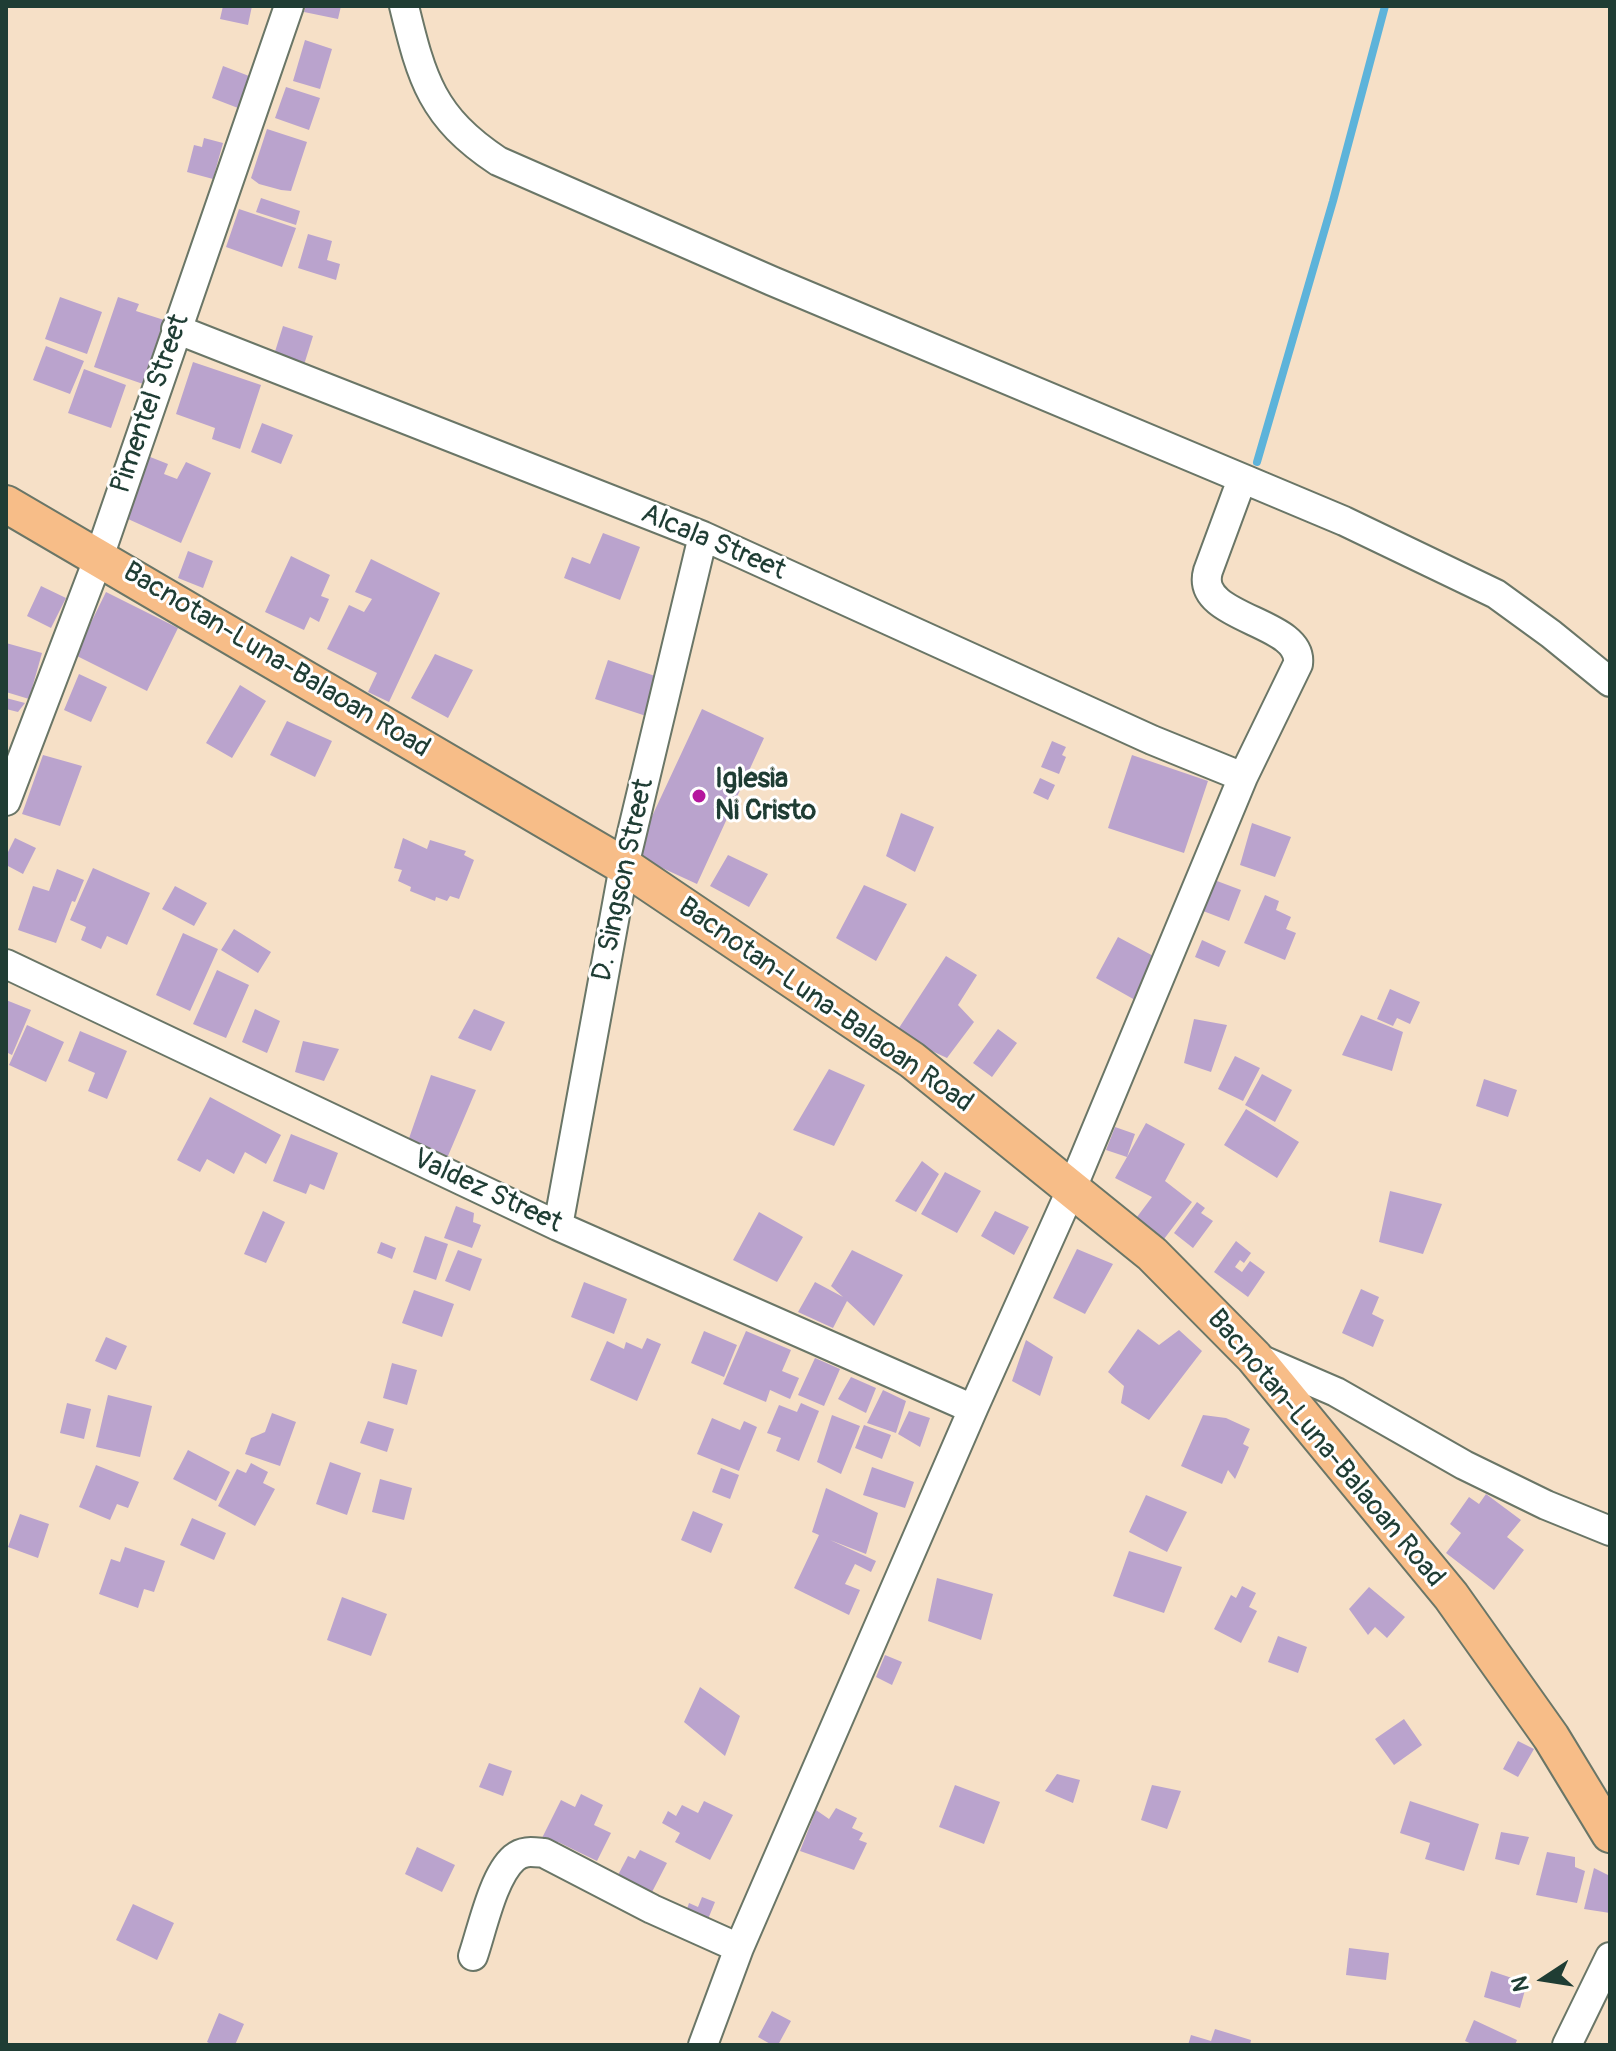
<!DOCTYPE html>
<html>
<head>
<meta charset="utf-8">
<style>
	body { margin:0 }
	#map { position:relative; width:1616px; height:2051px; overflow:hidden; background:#f6e0c7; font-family:Pangolin,sans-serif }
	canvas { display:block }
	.frame { position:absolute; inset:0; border:8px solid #1f3d34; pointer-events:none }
	.north { position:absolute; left:1504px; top:1939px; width:80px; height:80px; -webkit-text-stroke:6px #fff; paint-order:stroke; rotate:258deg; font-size:22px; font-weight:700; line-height:32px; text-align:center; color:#1f3d34 }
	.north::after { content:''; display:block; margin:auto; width:28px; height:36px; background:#1f3d34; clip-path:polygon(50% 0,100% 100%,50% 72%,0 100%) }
</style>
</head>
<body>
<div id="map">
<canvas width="1616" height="2051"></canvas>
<div class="frame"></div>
<div class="north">N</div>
</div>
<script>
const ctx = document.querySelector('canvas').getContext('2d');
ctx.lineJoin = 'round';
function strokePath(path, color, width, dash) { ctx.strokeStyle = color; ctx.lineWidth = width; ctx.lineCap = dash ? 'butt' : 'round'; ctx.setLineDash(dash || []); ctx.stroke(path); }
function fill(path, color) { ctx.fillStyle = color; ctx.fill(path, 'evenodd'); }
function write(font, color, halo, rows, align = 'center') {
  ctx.font = font + ' Pangolin,sans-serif'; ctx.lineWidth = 6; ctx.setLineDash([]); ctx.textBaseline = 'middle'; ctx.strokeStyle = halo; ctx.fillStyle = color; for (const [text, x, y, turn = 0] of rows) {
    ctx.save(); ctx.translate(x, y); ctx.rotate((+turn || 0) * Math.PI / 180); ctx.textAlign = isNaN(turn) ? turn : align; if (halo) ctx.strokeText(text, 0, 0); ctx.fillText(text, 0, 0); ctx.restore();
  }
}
const stream = new Path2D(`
	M1257,462l76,-261 52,-195`);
const building = new Path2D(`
	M223,6h29l-4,19 -28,-6z
	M306,6h35l-3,13 -34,-7z
	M305,40l27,9 -12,40 -27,-8z
	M223,66l26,10 -11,32 -26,-10z
	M286,87l34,11 -11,32 -34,-12z
	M267,129l40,13 -16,49 -10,-1 -22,-6 -8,-6z
	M204,138l19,5 -10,36 -26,-7 7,-27 8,2z
	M261,198l39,13 -4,14 -40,-13z
	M239,209l57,19 -14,39 -56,-20z
	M308,234l24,7 -5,19 13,4 -4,16 -38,-12z
	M60,297l42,15 -15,42 -42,-15z
	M118,297l21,7 -3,7 28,9 -21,64 -49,-17z
	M283,326l30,10 -10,32 -30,-10z
	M46,346l38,15 -14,33 -37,-14z
	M193,362l68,23 -21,64 -28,-10 3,-11 -39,-14z
	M84,369l42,16 -15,43 -43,-15z
	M262,423l31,12 -12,29 -30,-12z
	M140,453l28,11 -4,10 13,5 9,-17 25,11 -30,70 -64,-29z
	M603,533l37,14 -20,53 -56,-22 8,-21 18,7z
	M188,551l25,10 -10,27 -25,-10z
	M291,556l39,19 -9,21 8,3 -10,23 -9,-5 -6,13 -39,-18z
	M371,559l69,34 -51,109 -21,-10 9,-19 -50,-24 22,-44 15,7 8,-13 -17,-7z
	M41,586l25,12 -15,30 -24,-12z
	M106,592l72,36 -31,63 -72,-36z
	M6,643l36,10 -13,46 -23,-7z
	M435,654l38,16 -25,48 -37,-20z
	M608,660l50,17 -12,39 -51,-17z
	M79,674l28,13 -16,35 -27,-12z
	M240,685l26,16 -34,57 -26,-15z
	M6,698l19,5 -7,9 -12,-3z
	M702,709l62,29 -67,146 -63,-29z
	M287,721l45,20 -17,36 -45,-22z
	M1052,741l14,6 -4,8 4,2 -7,17 -18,-7z
	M43,755l39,11 -22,60 -38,-12z
	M1132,755l76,26 -24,72 -76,-25z
	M1040,778l15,7 -7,15 -15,-7z
	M901,813l33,14 -19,45 -29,-16z
	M1252,823l39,14 -16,40 -35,-12z
	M15,838l21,10 -13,26 -17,-9v-9z
	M403,838l24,11 3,-9 36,11 -2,4 10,5 -15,39 -9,-3 -3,5 -11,-4 -1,4 -25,-10 1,-4 -13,-6 4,-11 -8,-2z
	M728,855l40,19 -19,33 -39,-21z
	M93,868l57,25 -23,52 -20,-9 -6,13 -20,-9 5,-13 -16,-7z
	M57,869l27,11 -9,22 -3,-1 -16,42 -38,-13 15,-44 16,5z
	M1209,878l32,12 -12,31 -31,-12z
	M864,885l43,19 -31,57 -40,-23z
	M175,886l32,17 -13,23 -32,-17z
	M1265,895l14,6 -3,9 15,7 -5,12 10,4 -11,27 -41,-17z
	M234,929l37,23 -13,21 -37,-23z
	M183,933l35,16 -28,62 -34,-16z
	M1118,937l39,21 -22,42 -39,-22z
	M1202,940l24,11 -7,16 -24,-10z
	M946,956l31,19 -19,30 16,17 -27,36 -52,-24z
	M217,970l32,15 -23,53 -33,-14z
	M1390,989l30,13 -10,22 -13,-6 -4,8 -16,-7z
	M6,1000l25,10 -19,45 -6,-3z
	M255,1009l25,12 -13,32 -25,-11z
	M474,1009l31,13 -14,29 -33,-13z
	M1361,1015l42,17 -11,39 -50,-16z
	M1194,1019l33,6 -16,47 -27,-9z
	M27,1025l37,17 -18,40 -37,-17z
	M998,1029l19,14 -25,34 -19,-14z
	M80,1031l47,20 -20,48 -19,-8 7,-18 -27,-12z
	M303,1041l36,8 -15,32 -29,-9z
	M1235,1056l25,12 -17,33 -25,-12z
	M829,1069l36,16 -31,61 -41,-16z
	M1262,1074l30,16 -17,32 -30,-17z
	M431,1075l45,15 -31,73 -39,-16z
	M1484,1079l33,11 -9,27 -32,-11z
	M210,1097l71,38 -15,29 -21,-12 -11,22 -27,-15 -7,13 -23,-12z
	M1246,1109l53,33 -22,36 -53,-33z
	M1146,1123l39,21 -20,37 27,21 -31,41 -27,-22 18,-24 -37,-19 12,-21 -21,-7 9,-23 20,7 -8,23z
	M291,1134l47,19 -14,37 -14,-6 -4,10 -33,-13z
	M922,1161l17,13 -23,38 -21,-11z
	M945,1172l36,19 -24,42 -36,-19z
	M1390,1191l52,13 -19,50 -44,-12z
	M1197,1202l8,6 -4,5 12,8 -20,27 -19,-15z
	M456,1206l18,7 -1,9 8,3 -9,23 -28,-10z
	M263,1211l22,11 -19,41 -22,-9z
	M995,1211l34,16 -15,28 -33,-19z
	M759,1212l44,25 -26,45 -44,-22z
	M425,1236l23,8 -12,36 -23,-8z
	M1236,1241l15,12 -7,10 -4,-3 -5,7 7,5 8,-11 15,11 -17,25 -34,-25z
	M381,1242l15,6 -4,11 -15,-6z
	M1077,1249l36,15 -28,50 -32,-16z
	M458,1250l24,9 -12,32 -25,-10z
	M852,1250l51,25 -29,51 -27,-25 -14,27 -35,-16 17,-30 28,15 -12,-11z
	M584,1282l43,17 -13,35 -43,-17z
	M1361,1289l18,8 -7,17 12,6 -11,27 -31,-14z
	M414,1290l40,14 -12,33 -40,-14z
	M1138,1329l21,16 20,-15 23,21 -53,69 -28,-17 3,-17 -16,-14z
	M704,1331l33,14 -13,32 -33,-14z
	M746,1331l45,19 -9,21 17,7 -9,21 -20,-9 -4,12 -43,-18z
	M106,1337l21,9 -11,24 -21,-9z
	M647,1338l14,6 -24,57 -47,-21 17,-39 17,8 2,-7 16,7z
	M1026,1340l27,17 -13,39 -28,-15z
	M815,1358l25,11 -16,37 -26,-11z
	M392,1363l25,7 -10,35 -24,-7z
	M851,1377l25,11 -10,25 -28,-14z
	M883,1390l23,11 -10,32 -29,-10z
	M108,1395l44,11 -12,51 -44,-10z
	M67,1403l24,6 -7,30 -24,-6z
	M801,1403l18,8 -20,50 -23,-10 5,-13 -14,-5 12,-28 18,7z
	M909,1411l21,7 -10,29 -22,-13z
	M272,1413l24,9 -16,44 -35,-12 6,-16 14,-6z
	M832,1415l28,11 -19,48 -24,-12z
	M1203,1415l23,3 24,11 -7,15 6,3 -14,32 -7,-9 -6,14 -41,-18z
	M712,1418l28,12 4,-9 13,6 -18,44 -42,-17z
	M368,1421l26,8 -7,23 -27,-9z
	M864,1425l27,10 -9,24 -27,-11z
	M188,1450l42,22 -14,29 -43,-22z
	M330,1462l31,11 -14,42 -31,-11z
	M251,1463l17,9 -5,11 12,6 -20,37 -37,-20 19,-37 9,4z
	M96,1465l43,17 -11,26 -11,-4 -7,16 -31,-13z
	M872,1467l42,15 -9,26 -42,-13z
	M721,1468l18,7 -9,24 -18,-7z
	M380,1479l32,9 -8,32 -32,-8z
	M826,1488l52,25 -12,41 -36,-14 46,21 -5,11 -16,-8 -10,20 15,6 -11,25 -55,-27 25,-53 -7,-3z
	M1486,1494l35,26 -14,17 17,13 -30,40 -48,-37 15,-20 -11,-9 19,-27 10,7z
	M1146,1495l41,17 -20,40 -38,-20z
	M693,1511l30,13 -12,29 -30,-13z
	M20,1514l29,10 -11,34 -30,-11z
	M192,1518l34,15 -12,27 -34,-15z
	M125,1547l40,14 -11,31 -10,-3 -6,19 -39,-14 12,-35 9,3z
	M1129,1551l53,16 -18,46 -51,-17z
	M937,1578l56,16 -12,46 -53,-19z
	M1242,1586l14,7 -7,14 8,4 -16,32 -27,-14 17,-34 5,3z
	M1369,1587l36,30 -18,21 -12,-11 -7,8 -19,-26z
	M342,1597l45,17 -16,42 -44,-16z
	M1278,1636l29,11 -9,26 -30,-11z
	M885,1655l17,7 -10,23 -16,-8z
	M700,1687l40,29 -15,40 -41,-34z
	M1404,1719l18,26 -28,20 -19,-26z
	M1518,1741l16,8 -16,28 -15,-8z
	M489,1763l23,8 -9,25 -24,-9z
	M1057,1774l23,6 -7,23 -28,-12z
	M955,1785l45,17 -16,42 -45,-17z
	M1152,1785l29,6 -14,38 -26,-9z
	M581,1794l22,11 -9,20 17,8 -14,28 -39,-19 -5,10 -14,-8 22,-44 14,7z
	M704,1801l29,14 -23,45 -35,-18 5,-9 -18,-10 6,-12 8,5 6,-11 16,8z
	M1410,1801l69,23 -15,47 -39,-12 5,-16 -30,-10z
	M836,1808l21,10 -5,10 11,5 -4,7 8,3 -13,27 -54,-19 16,-41 13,9z
	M1501,1832l28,5 -10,28 -24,-6z
	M417,1847l38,18 -13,27 -37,-18z
	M640,1850l27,13 -15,29 -34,-17 10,-19 7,3z
	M1547,1852l28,5v10l10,4 -8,32 -41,-8z
	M1594,1868l16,8v37l-26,-4z
	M702,1897l13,5 -11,27 -25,-11 5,-11 3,2 2,-6 9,4z
	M133,1904l41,19 -17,37 -41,-20z
	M1349,1948l40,5 -3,27 -40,-5z
	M1491,1971l36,12 -7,25 -36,-11z
	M772,2011l19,10 -13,24h-6l-14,-8z
	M219,2013l25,11 -9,21h-22l-6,-3z
	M1474,2020l43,20 -2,5h-41l-9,-4z
	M1215,2029l36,11 -1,5h-62l3,-10 20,6z`);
const minor = new Path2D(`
	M404,6c18,74 28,111 94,155l274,120 572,240 152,73 55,40 59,48
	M176,329l527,207 449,204 91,37
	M6,801l93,-244 190,-551
	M6,964l552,262 415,183
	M558,1226l66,-360 79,-330
	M1255,1357l81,35 128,73 82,40 64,26
	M473,1956c9,-26 20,-80 41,-98 9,-8 19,-6 30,-5l108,56 87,39
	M703,2045l36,-97 234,-539 99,-221 171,-411 55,-113c6,-44 -104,-44 -90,-93l34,-92
	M1567,2045l43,-88`);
const major = new Path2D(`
	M6,504l618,362 288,194 240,194 102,103 197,239 100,141 59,97`);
const markers = [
	[699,796,8,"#b5179e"]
];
const streetNames = [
	["Pimentel Street",151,404,-71],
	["Alcala Street",713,543,23],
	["Bacnotan-Luna-Balaoan Road",276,661,31],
	["D. Singson Street",624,880,-78],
	["Bacnotan-Luna-Balaoan Road",825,1006,35],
	["Valdez Street",487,1192,25],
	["Bacnotan-Luna-Balaoan Road",1325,1449,50]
];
const poiNames = [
	["Iglesia",715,780],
	["Ni Cristo",715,812]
];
strokePath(stream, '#5db3da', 8);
fill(building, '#baa3cd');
strokePath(minor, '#6a7667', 32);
strokePath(major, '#6a7667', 40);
strokePath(minor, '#fff', 28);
strokePath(major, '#f7bd88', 36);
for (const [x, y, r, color] of markers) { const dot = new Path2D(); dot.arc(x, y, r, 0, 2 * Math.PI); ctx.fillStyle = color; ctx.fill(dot); strokePath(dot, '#fff', 3); }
write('28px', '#1f3d34', '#fff', streetNames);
write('bold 28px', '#1f3d34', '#fff', poiNames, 'left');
</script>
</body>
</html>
